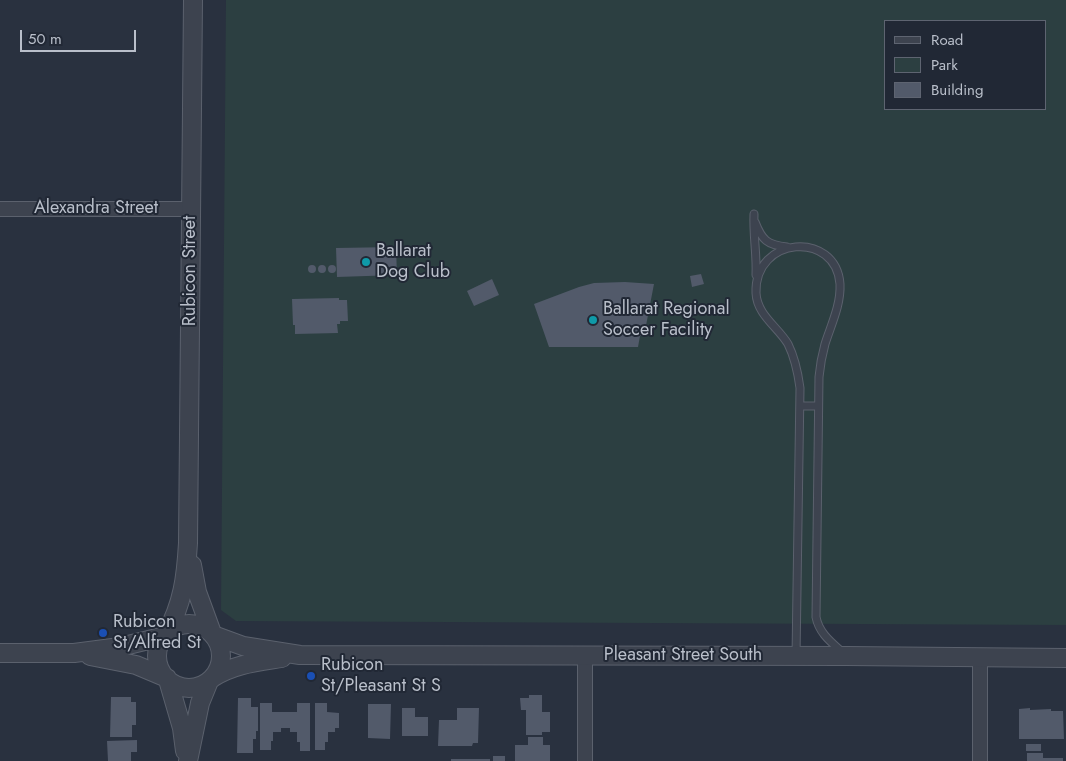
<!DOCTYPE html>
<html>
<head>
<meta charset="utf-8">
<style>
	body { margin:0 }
	#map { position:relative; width:1066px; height:761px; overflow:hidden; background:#29313f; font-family:Jost,sans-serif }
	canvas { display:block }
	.legend { position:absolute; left:884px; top:20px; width:162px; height:90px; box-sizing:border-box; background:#212835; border:1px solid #5e6471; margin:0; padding:6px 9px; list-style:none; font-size:15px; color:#b9bfca }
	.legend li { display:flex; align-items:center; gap:10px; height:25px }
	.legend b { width:25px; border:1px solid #5e6471 }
	.scale { position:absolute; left:20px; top:30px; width:116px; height:22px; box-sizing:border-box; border:2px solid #b9bfca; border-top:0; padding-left:6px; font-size:15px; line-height:18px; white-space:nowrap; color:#b9bfca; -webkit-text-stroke:4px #212835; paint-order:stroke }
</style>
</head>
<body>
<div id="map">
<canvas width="1066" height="761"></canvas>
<ul class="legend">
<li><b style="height:6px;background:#3d434f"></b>Road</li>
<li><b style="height:14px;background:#2c3f41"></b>Park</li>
<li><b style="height:14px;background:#525a6a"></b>Building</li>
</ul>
<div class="scale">50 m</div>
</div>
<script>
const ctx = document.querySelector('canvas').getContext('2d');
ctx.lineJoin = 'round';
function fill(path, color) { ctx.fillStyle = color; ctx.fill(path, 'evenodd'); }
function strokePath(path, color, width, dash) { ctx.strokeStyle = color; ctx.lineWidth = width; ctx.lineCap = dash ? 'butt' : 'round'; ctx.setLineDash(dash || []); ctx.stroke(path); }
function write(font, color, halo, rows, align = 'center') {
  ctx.font = font + ' Jost,sans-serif'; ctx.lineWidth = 4; ctx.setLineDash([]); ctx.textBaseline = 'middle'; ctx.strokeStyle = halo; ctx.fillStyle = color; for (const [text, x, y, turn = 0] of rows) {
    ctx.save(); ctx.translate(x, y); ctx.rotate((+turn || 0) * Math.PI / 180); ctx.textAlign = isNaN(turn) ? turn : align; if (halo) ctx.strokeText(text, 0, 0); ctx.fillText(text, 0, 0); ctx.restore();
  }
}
const green = new Path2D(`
	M226,0h840v625l-830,-4 -15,-11zM885,21h160v88h-160z`);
const building = new Path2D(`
	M396,247l1,28 -60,2 -1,-29z
	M318 269a4 4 0 1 1 8 0a4 4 0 1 1-8 0Z
	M308 269a4 4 0 1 1 8 0a4 4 0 1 1-8 0Z
	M328 269a4 4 0 1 1 8 0a4 4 0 1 1-8 0Z
	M701,274l3,10 -12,3 -2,-11z
	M492,279l7,16 -25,11 -7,-15z
	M625,282l29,2 -10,52h-4l-2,11h-89l-15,-43 45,-17 15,-4z
	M339,298v2h8l1,21h-8v3h-3l1,9 -43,1v-9h-2l-1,-26z
	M529,695h13v17h8v20h-8v3h-16v-25h-5l-1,-12h9z
	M111,697h20v5h5v23h-4v12h-22z
	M238,698h13v9h7v24h-2v8h-3v14h-16z
	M260,703h12v9h25v-9h13v48h-10v-9h-3v-10h-7v-4h-9v4h-8v9h-2v9h-11z
	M315,703h12v9l12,1v15h-4v4h-7v10h-3v8h-10z
	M368,704h23l-1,35 -22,-1z
	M402,708h13v9h13v19h-26z
	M457,708h22l-1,35h-5l-1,3h-34l1,-26h18z
	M1030,708v2l21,-1v2h12l1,28h-45v-30z
	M528,737h15v8h7v16h-35v-16h13z
	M137,740v12h-6v9h-23l-1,-20z
	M1026,744h15v7h-15z
	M1027,753h16v5h20v3h-36z
	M493,756h12v5h-12z
	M451,759h39v2h-39z`);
const service = new Path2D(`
	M754,214c-1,21 3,41 2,61
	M755,222c7,18 12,23 32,25
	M800,406h18
	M796,656l4,-268c-2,-15 -5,-30 -12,-44 -10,-17 -31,-29 -32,-51 -2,-57 80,-63 84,-9 1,21 -9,41 -15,60 -3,11 -5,22 -6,33l-3,240c3,16 15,25 26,35`);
const minor = new Path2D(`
	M0,209h191
	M980,658v103
	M585,761v-105`);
const tertiary = new Path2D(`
	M192,565l5,27 15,41
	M157 656a32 32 0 1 1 64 0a32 32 0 1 1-64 0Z
	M166,634c17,-31 20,-57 22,-91l5,-543
	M213,635l30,11 57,9 546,1 220,2
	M0,653h74l46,-6 45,-11
	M90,656l46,9 31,13
	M212,678c22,-14 45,-16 70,-20
	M168,680l14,48 3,23
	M188,761l12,-58 9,-22`);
const markers = [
	[366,262,5,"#0f9aa8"],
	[593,320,5,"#0f9aa8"],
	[103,633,5,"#1a4fb4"],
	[311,676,5,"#1a4fb4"]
];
const streetNames = [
	["Alexandra Street",96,209],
	["Rubicon Street",191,271,-90],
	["Pleasant Street South",683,656]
];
const poiNames = [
	["Ballarat",376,252],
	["Dog Club",376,273],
	["Ballarat Regional",603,310],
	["Soccer Facility",603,331],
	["Rubicon",113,623],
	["St/Alfred St",113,644],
	["Rubicon",321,666],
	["St/Pleasant St S",321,687]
];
fill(green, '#2c3f41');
fill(building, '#525a6a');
strokePath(service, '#5b616d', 9);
strokePath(minor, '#5b616d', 16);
strokePath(tertiary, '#5b616d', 20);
strokePath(service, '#3d434f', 7);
strokePath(minor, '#3d434f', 14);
strokePath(tertiary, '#3d434f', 18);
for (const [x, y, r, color] of markers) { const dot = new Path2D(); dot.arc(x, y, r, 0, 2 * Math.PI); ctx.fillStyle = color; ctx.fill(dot); strokePath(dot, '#212835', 2); }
write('18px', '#b9bfca', '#212835', streetNames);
write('18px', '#b9bfca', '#212835', poiNames, 'left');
</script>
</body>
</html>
